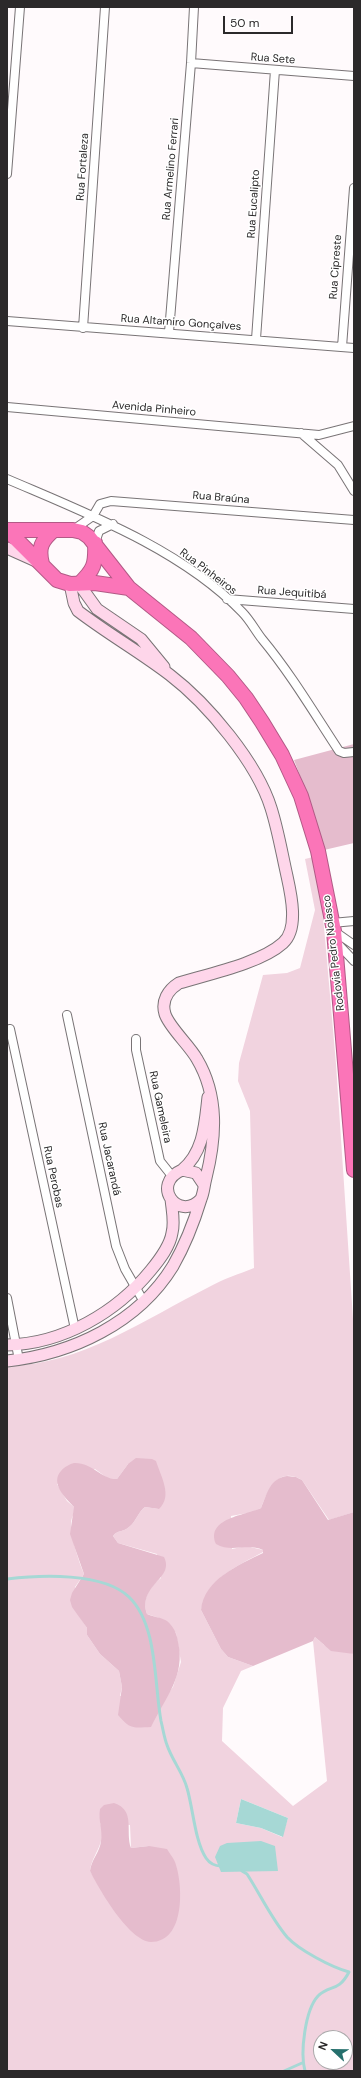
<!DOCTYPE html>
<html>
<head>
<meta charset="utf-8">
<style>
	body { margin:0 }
	#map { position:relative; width:361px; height:2078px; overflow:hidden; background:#fffafc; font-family:"DM Sans",sans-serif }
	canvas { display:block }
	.frame { position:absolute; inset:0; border:8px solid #2b292a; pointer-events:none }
	.north { position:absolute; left:313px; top:2030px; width:40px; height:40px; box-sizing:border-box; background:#fff; border:1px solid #aaa9aa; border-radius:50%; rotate:292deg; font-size:11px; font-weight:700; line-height:16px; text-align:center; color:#2b292a }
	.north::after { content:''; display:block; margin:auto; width:14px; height:18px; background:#26706d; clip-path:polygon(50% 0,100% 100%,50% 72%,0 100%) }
	.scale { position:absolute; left:223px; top:16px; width:70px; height:18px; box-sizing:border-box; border:2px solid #2b292a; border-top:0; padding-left:5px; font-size:12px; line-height:14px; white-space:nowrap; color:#2b292a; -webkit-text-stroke:3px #fff; paint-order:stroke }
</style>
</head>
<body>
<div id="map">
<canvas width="361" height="2078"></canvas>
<div class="frame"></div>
<div class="north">N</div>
<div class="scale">50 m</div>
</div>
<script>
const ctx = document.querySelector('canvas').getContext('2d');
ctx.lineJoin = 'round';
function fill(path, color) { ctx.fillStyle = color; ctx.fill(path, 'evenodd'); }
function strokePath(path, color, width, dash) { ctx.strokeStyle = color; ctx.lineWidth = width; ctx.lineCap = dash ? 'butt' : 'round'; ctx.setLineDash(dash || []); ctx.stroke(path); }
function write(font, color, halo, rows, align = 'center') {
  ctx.font = font + ' "DM Sans",sans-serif'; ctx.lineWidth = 3; ctx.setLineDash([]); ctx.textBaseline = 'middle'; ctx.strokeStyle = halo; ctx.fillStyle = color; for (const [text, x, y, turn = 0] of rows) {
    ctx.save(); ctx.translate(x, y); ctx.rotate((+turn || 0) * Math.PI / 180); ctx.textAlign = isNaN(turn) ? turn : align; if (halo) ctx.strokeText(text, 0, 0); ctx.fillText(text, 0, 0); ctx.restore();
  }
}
const green = new Path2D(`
	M313,857l8,42 4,39 11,126 18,270v178l-25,8 -27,-40c-24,-14 -34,10 -41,28l-8,4 -22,4 1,33 14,-3 17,4v2c-27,15 -54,25 -62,58l20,39 7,8 25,9 -12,5 -18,37 -1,33 71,65 34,-25 -14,-140 2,-4 9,8 30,9v417h-347v-705c74,-1 138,-47 202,-79 14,-8 30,-13 45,-19l-4,-157 -12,-30 1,-18 24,-88 24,-2 13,-5 15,-58 -10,-51zM128,1464l31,45 -14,-2c-7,5 -9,15 -16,20 -5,5 -12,3 -16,9l5,7 39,11 4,24c-12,9 -19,21 -14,36l12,4 17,15 5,29 -8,25 -7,9h-46l2,-9 -3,-16 -19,-17 -13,-19v-7l-6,-9 -6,-32 9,-13c-5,-12 -14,-39 -13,-52 1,-6 4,-9 3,-15l-7,-6 -10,-17 38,-15 15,11 7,-1zM241,1799l47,19 -6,19 -21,-9 -25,-5zM100,1823l30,2 1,23 18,-2 -30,70 -29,-45c2,-17 18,-30 10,-48zM321,2038h24v24h-24z`);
const forest = new Path2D(`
	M354,744v99l-30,7 -12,-43 -18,-47z
	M136,1458l16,1 4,2c5,16 17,35 3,48l-14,-2c-7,5 -9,15 -16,20 -5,5 -12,3 -16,9l5,7 46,14c11,22 -26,27 -17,57 6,3 14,3 20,7 7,6 10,13 11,21 8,34 -13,56 -27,85 -19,1 -21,2 -33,-12l4,-28 -3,-16 -19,-17 -13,-19v-7l-15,-21 -2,-7 2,-7 12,-19 -14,-40 4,-27c-9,-9 -24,-24 -13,-36 3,-4 9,-7 13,-8 18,-1 28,17 43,16l11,-15z
	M287,1476l9,1 6,3 26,40 26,-8v142l-23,-3 -16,-14 -2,4 -60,25 -25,-9 -7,-8 -20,-39c3,-31 38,-45 62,-57v-3c-16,-7 -32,3 -47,-6 -11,-26 31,-29 45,-36 6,-14 9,-30 26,-32z
	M114,1803c22,7 11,29 17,45l18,-2 18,3c3,5 8,11 9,16 7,22 9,77 -25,77 -22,-1 -52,-53 -61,-71 1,-11 10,-19 11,-30 2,-11 -3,-20 -1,-32l4,-4z`);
const water = new Path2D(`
	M241,1799l47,19 -5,19 -22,-9 -25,-5z
	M261,1841l14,5 3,25 -57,1 -6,-15 5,-11 7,-3z`);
const stream = new Path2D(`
	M7,1579c33,-4 96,-7 122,18 29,28 25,87 32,124 2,8 3,16 6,24 5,15 16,28 20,43 6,20 8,54 19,70 4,6 9,8 15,8
	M242,1871l5,3c13,20 24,44 40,63 12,13 44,30 62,35 -11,21 -19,12 -31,24 -13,14 -18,57 -13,75
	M284,2071l18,-8`);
const street = new Path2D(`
	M191,63l163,13
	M7,174l13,-167
	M7,321l347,27
	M83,328l22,-321
	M169,332l22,-269 3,-56
	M256,339l19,-269
	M342,347l12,-159
	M7,407l312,28 35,-9
	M301,433l37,32 16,26
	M7,479c79,34 174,70 235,133 8,8 13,18 20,27 29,35 52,74 77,112l5,2 10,-1
	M73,530l20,-14 7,-12 11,-3 243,19
	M95,543l4,-12 14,-7
	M227,599l127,10
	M332,923l22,-2
	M334,931l20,14
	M336,942l18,19
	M67,1015l49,231 9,23 19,33
	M10,1029l65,300
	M136,1039v11l24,111 12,15
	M7,1298l12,62`);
const secondary = new Path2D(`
	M7,548l29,13
	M70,584l4,19 4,8c30,23 62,41 92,64 38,29 87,88 101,133 7,22 11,46 16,68 4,18 12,53 -4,67 -22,20 -74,31 -104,40 -11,7 -18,18 -14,31 4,13 25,32 32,45 22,37 19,79 9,119 -2,7 -2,14 -5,21 -23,24 -51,-15 -19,-29l14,3 8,12
	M79,584l18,25 44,30 23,28
	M182,1170c22,-18 23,-47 26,-73
	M7,1345c56,-1 110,-33 144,-75 9,-11 19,-24 21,-37 3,-11 0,-23 -1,-34
	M7,1361c65,-7 131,-38 166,-95 12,-21 21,-44 28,-67`);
const highway = new Path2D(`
	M7,530l50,50 13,4 25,-1 34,5
	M8,530h65l9,2 7,5 40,51 62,50 37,38 18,22 16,24 20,33 19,41 17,55 16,80 20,239
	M42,564c-4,-16 -1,-23 12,-34
	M79,584c15,-14 17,-20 16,-41`);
const streetNames = [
	["Rua Sete",273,59,4],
	["Rua Fortaleza",83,167,-86],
	["Rua Armelino Ferrari",171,169,-85],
	["Rua Eucalipto",254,204,-86],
	["Rua Cipreste",336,267,-86],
	["Rua Altamiro Gonçalves",181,323,4],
	["Avenida Pinheiro",154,409,5],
	["Rua Braúna",221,498,5],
	["Rua Pinheiros",208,572,37],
	["Rua Jequitibá",292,593,4],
	["Rodovia Pedro Nolasco",334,953,-97],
	["Rua Gameleira",160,1107,78],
	["Rua Jacarandá",109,1159,78],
	["Rua Perobas",53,1177,78]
];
fill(green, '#f1d3df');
fill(forest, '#e5bccd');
fill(water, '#a6d8d5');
strokePath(stream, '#a6d8d5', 3);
strokePath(street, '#797476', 10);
strokePath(secondary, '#797476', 13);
strokePath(highway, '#b25a86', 16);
strokePath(street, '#fff', 8);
strokePath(secondary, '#fed6ea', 11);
strokePath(highway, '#fb75b8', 14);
write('11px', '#2b292a', '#fff', streetNames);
</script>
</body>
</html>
